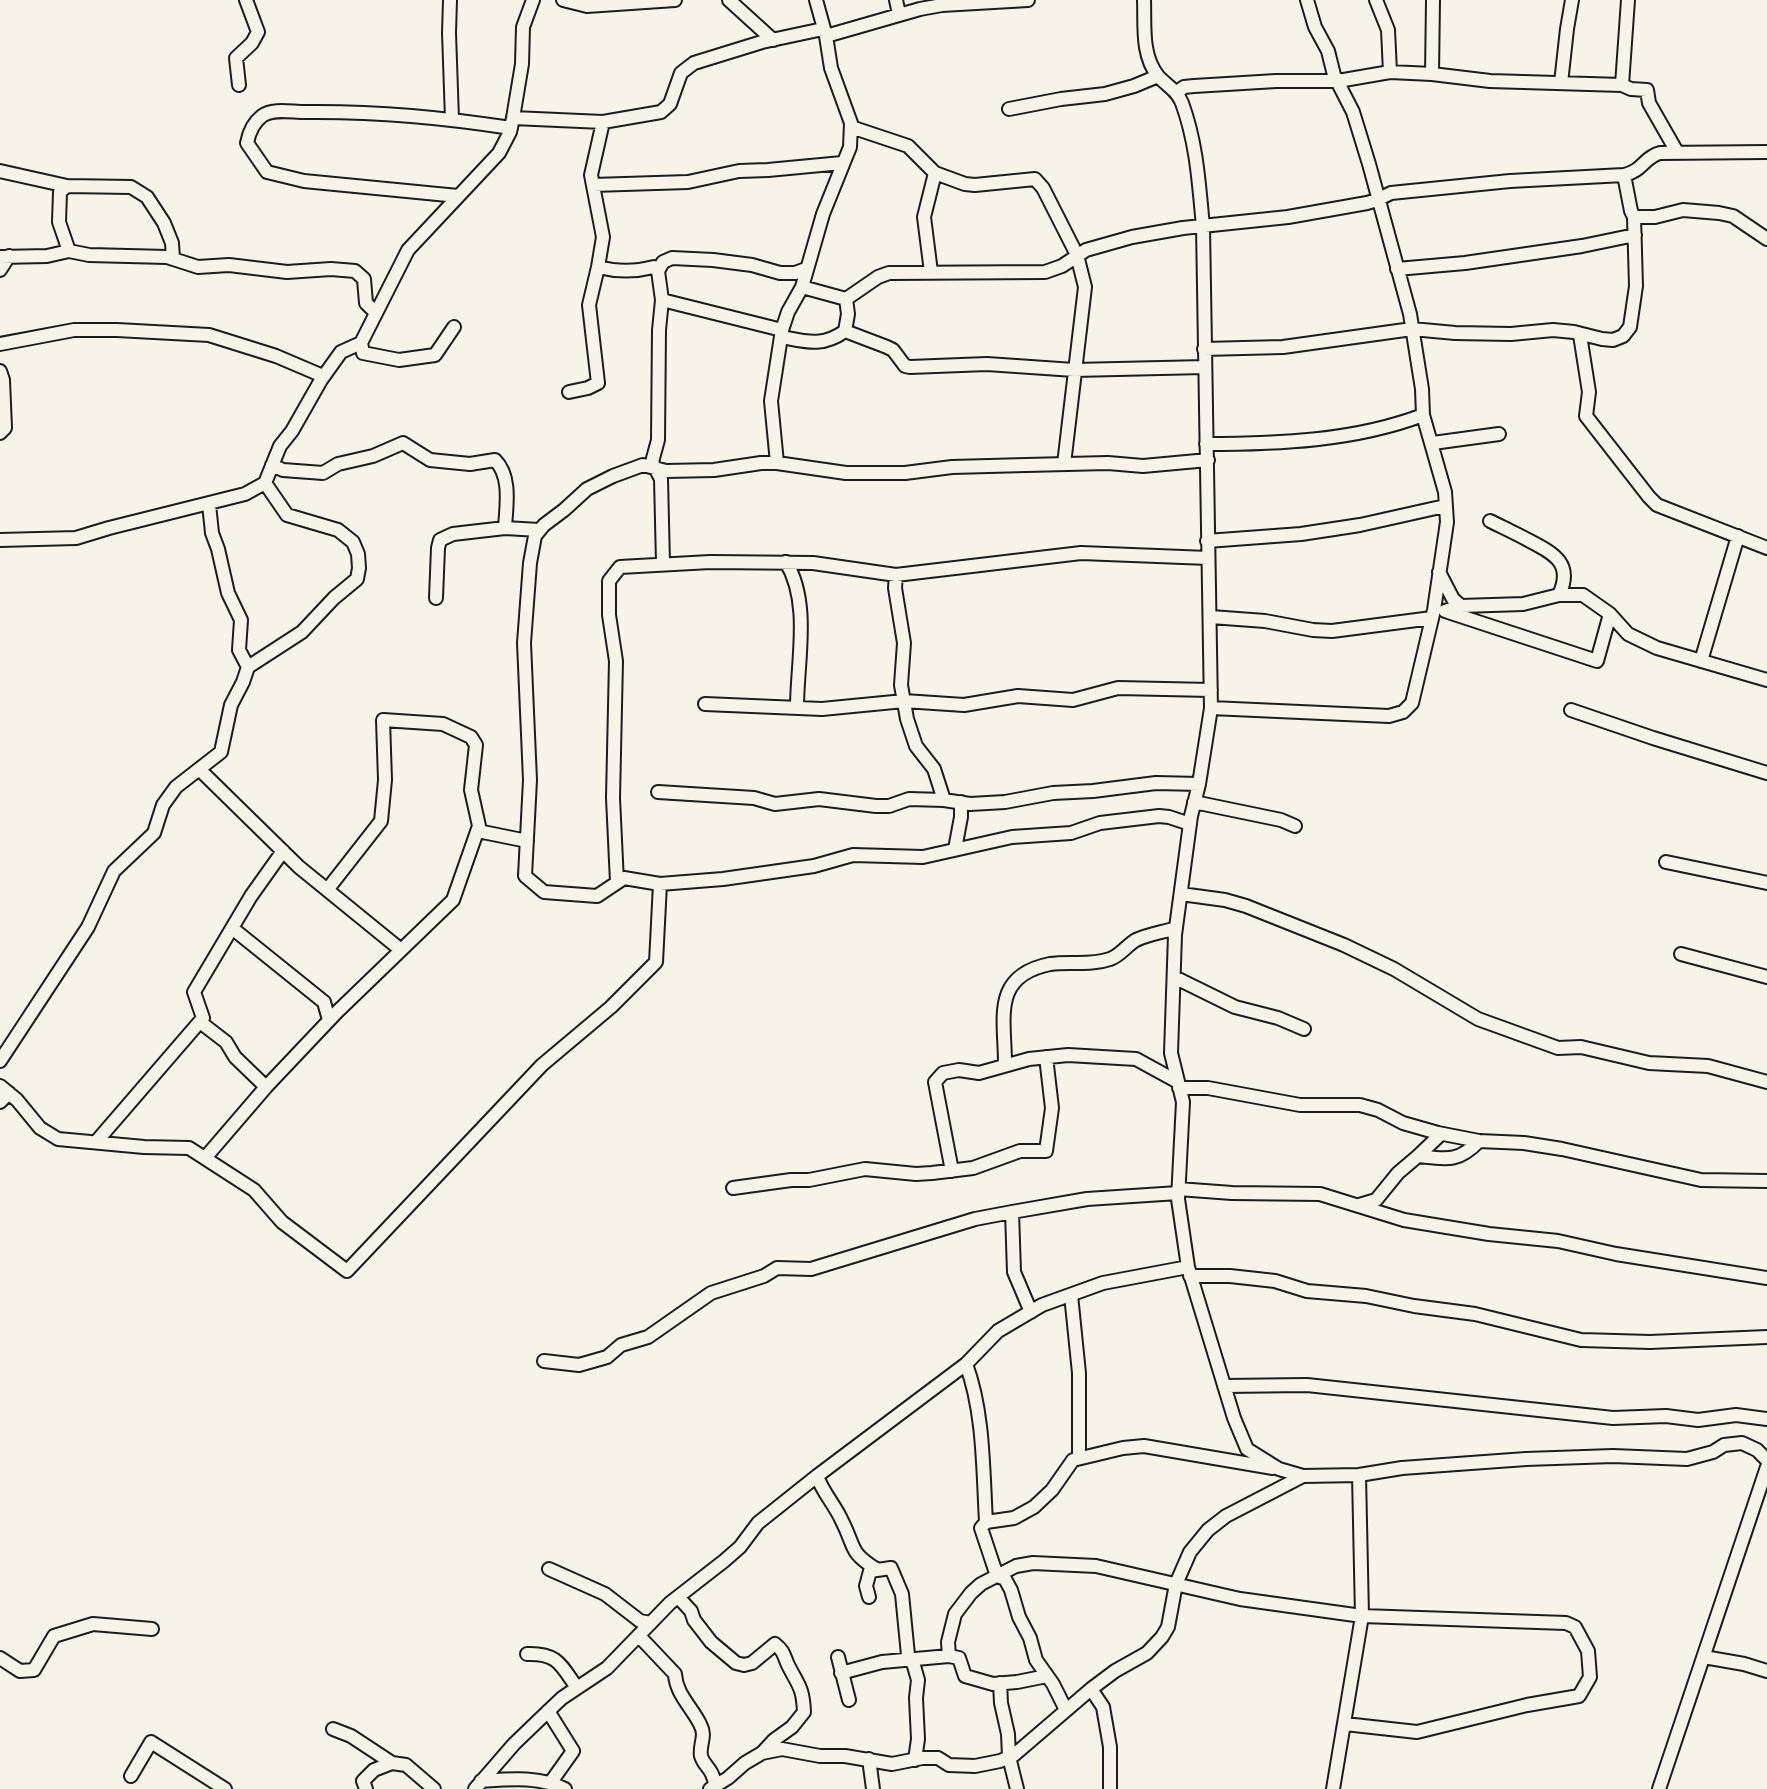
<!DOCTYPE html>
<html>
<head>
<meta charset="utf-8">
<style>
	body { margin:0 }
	canvas { display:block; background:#f7f3e8 }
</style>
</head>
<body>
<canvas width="1767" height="1789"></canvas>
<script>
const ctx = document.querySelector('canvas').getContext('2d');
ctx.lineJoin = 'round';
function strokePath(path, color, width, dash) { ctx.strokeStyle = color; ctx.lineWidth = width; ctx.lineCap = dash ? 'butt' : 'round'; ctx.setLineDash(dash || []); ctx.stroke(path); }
const minor = new Path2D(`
	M450,0l-1,33 3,86
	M563,0l24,6 88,-6
	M729,0l44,40
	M896,0l3,14
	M1144,0c1,25 -3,55 14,76 9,10 19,14 24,27 15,41 17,82 21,124l8,481 -12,76 -8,32 -16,119 -4,118 12,49 -5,97 10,68 46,151 13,31 32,20 24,7 56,-1 43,-7 124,-9 87,-3 74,3 26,-7 11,-7 18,-2 15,7 10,10
	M1376,0l12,30 2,42 42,2 58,7 132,4
	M1628,0l-6,85 9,4 16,1 2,13 28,49
	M826,36l94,-27 22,-4 86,-5
	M1432,74l1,-74
	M1561,83l6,-54 5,-29
	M239,85l-3,-27 16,-15 6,-11 -12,-32
	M1177,92l7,-5 10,-1 82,-5h62l52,-9
	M1009,109l52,-10 44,-5 29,-8 24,-10
	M513,118l90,4
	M851,127l57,19 27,27 30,11 10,1 60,-6 8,9 34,67 8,32 -21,177
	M0,171l67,15
	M1624,175l7,36 3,6h21l28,-7 36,3 14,3 34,23
	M593,185l95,-3 51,-11 29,-1 74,-7
	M458,196l-154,-15 -37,-9 -20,-29c2,-11 6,-20 15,-27 10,-8 30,-4 41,-4 71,-1 138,5 208,16
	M0,257l47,-1 22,-5
	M173,259l-1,-16 -8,-20 -17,-26 -16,-10 -64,-1 -7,6 -1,30 10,29 20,4 78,2 31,10 31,-2 58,7 44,-3 24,2 9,8 2,24 10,10
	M1397,269l68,-6 117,-17 53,-11
	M0,270l9,-14
	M658,271l5,-9 9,-4 41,2 39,5 28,8h15l11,-4
	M931,272l-7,-55 11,-44
	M802,287l44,12 32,-22 11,-4 156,-1 17,-6 24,-16 46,-13 51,-9 105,-11 79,-14 10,-3 14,-7 119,-12 114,-6c19,-4 20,-18 36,-22l107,-1
	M846,299l2,15 -3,17 42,16 6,3 12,16 5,1 77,-3 87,6 131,-3
	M662,300l120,30 6,-18 14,-25 21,-73 27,-67 1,-24 -20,-55 -5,-32 -10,-36
	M1580,335l9,57 -3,24 63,81 8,8 110,43
	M782,337c25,5 41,10 63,-6
	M361,343l2,10 36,7 36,-5 19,-28
	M0,344l74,-14h43l92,5 67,21 47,20
	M1204,349l79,-2 129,-18 43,4 56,1 42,-4 21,2 28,7 11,1 10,-4 7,-9 6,-41 -2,-69
	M0,371l3,9 2,48 -5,5
	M569,392l19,-4 10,-5 -9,-78 9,-38
	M1433,443l66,-9
	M1206,444c72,0 149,-3 217,-29
	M777,463l-6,-62 11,-71
	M272,465l11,5 40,3 15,-9 35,-8 30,-13 27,17 40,4 25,-4c17,17 11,47 10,68l34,2
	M1490,521c12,6 25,12 38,19 25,13 46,23 31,55h24l27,19 18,20 29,14 110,32
	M0,540l76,-2 33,-10 136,-34 20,-11 15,-37 12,-15 29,-51 20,-28 20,-9 47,-93 91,-97 11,-21 3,-14 9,-54 1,-37 10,-27
	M1207,541l94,-7 59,-9 85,-19
	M786,562c25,41 11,100 11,145
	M663,563l-2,-84 -9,-17 6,-22 1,-110 3,-30 -4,-29 -4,-4c-20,5 -36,5 -56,0l5,-30 -12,-62 12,-53 58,-10 9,-8 11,-31 13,-10 68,-21 61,-13
	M1439,572l14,27 8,7
	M896,575l-1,13 9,55 -3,42 6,34 9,27 18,23 10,31
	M436,598l2,-50 2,-8 13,-6 52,-6
	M1445,611l16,-5 62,-2 36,-9
	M1448,612l149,49 13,-47
	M1211,617l54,4 48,9 19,1 100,-13
	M1701,661l37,-125
	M248,667l54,-35 32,-34 23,-19 2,-11 -1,-14 -5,-12 -15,-12 -51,-15 -22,-32
	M705,704l117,5 82,-8 60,4 54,-9 55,4 45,-12 93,2
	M1211,708l178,8 14,-4 9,-9 22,-93 13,-88 -2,-30 -22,-77 -1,-26 -12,-75 -41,-150 -16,-52 -19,-37 -6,-24 -13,-24 -8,-27
	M1571,710l82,28 114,35
	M199,769l100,98 102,83
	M658,792l96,6 21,6 44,-5 57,7h13l20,-7 35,1 26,4 35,-2 48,-9 40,-2 63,-8 43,1
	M1194,802l87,18 14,6
	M1190,824l-21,-7 -10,-1 -59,7 -29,10 -59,4 -89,20 -70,-2 -39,11 -91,13 -63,5 -36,-6 -27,18 -53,-4 -19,-16 5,-96 -6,-137 6,-80 5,-27 9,-11 20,-15 23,-21 26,-13 30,-11 23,6 48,-1 47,-7h16l69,10h59l47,-6 74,-2 82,-2 35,3 65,-6
	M478,831l49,10
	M955,849l6,-32v-15
	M1666,862l101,21
	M617,882l-4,-84 3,-137 -7,-46v-34l11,-14 90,-5 103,1 83,12 185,-22 127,5
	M1181,894l44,6 21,6 98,39 50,24 84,50 80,29 23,-1 68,16 59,3 59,16
	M232,928l92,74 5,18
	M1681,954l86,23
	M1174,977l61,30 43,11 26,11
	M200,1022l26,20 9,15 31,30
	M0,1061l88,-134 26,-56 40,-38 9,-28 13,-18 45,-35 10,-47 12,-23 5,-15 -9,-17 2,-30 -13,-27 -10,-44 -6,-16 -3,-29
	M1005,1064c0,-46 -14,-88 45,-100 20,-3 40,2 60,-5 10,-3 17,-14 26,-19 12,-6 28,-8 40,-12
	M0,1086l17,14 23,28 18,11 86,8 45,1 65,42 28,32 65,49 195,-206 69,-58 45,-45 4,-78
	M1179,1088h29l92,17h60l18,5 25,13 35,10 41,8 45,2 38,6 139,31 66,1
	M0,1102l9,-9
	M96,1142l107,-124 -9,-26 57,-96 32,-45
	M1418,1156l23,-22
	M205,1158l61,-71 71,-75 116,-112 26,-74 -8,-36 5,-45 -5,-8 -28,-13 -60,-4 2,60 -4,41 -54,69
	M952,1171l-17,-89 8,-9 16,-3 20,3 50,-14 39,-4 68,4 42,23
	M733,1188l58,-8h18l56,-11 51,5 16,-1 41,-5 47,-17h26l6,-43 -6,-51
	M1178,1189l54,4 88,1 84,26 85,14 69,7 58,13 151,24
	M1359,1205l17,-5 22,-27 20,-17c28,3 40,7 61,-15
	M1012,1212l2,60 17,40
	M1190,1276h40l45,5 32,10 59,5 48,10 61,8 106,26 69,2 117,-5
	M1071,1295l8,78v85
	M544,1361l35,4 28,-8 14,-12 27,-8 63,-44 53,-17 13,-8 34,1 164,-50 37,-7 75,-13 91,-6
	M966,1364c18,48 17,107 20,158l-5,6 16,48
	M1224,1386l83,-1 306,33 53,-2 32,4 38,-5 31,4
	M817,1476c6,17 18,29 25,45 14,27 6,30 34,48
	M986,1522l28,-4 20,-11 18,-17 21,-30 50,-12 21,-2 129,22
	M549,1569l56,25 35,27 11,2
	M997,1576l8,3 6,11 8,27 11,21 6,22 17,24 13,26
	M678,1597l13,14 3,9 17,22 25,21 8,2 8,-2 23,-19c9,7 9,12 13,21 10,20 15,22 16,47l-12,15 -18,13 -12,13 -17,10 -17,15 -18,11
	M869,1597l-3,-11 4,-15 21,-3 11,26 6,61 6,11 4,14 -2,18 2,41 -3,21
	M639,1636l36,38c1,20 16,32 25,50 7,13 -1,19 1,32 3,11 12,12 14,29
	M527,1654c31,-1 34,11 50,34
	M949,1656l-1,-14 7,-28 16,-21 10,-9 35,-18 17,-3 63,3 144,33 122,17 204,7 9,4 13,24 2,26 -11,19 -52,9 -110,27 -72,-8
	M838,1657l11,43
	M1704,1657l40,7 23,7
	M0,1658l20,13 14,-1 20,-34 39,-12 59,5
	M841,1673l41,-11 67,-6 10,2 6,18 28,8 24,-2 30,-6
	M1000,1683l1,20 7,31 1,23 8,32
	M1091,1689l12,18 7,40v42
	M548,1711l25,40 -22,31
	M333,1729l18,7 41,27 14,2 28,24
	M762,1753l20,-4 38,7h25l47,8 30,-6h16l11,7 26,1 25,-5 14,-6 77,-66 24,-18 32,-18 15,-16 6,-10 8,-43 14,-32 18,-22 18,-14 77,-40
	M869,1759l4,30
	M131,1776l20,-34 74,47
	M481,1781c29,-2 58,-5 84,8
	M366,1789l-3,-8 11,-11 18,-7
	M475,1789l39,-45 27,-26 21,-20 45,-30 63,-65 54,-42 16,-14 18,-24 59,-47 149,-112 32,-33 44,-26 61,-22 85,-16
	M1333,1789l29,-173 -3,-141
	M1659,1789l108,-322`);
strokePath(minor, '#1c1c1c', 16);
strokePath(minor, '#f7f3e8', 12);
</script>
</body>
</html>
